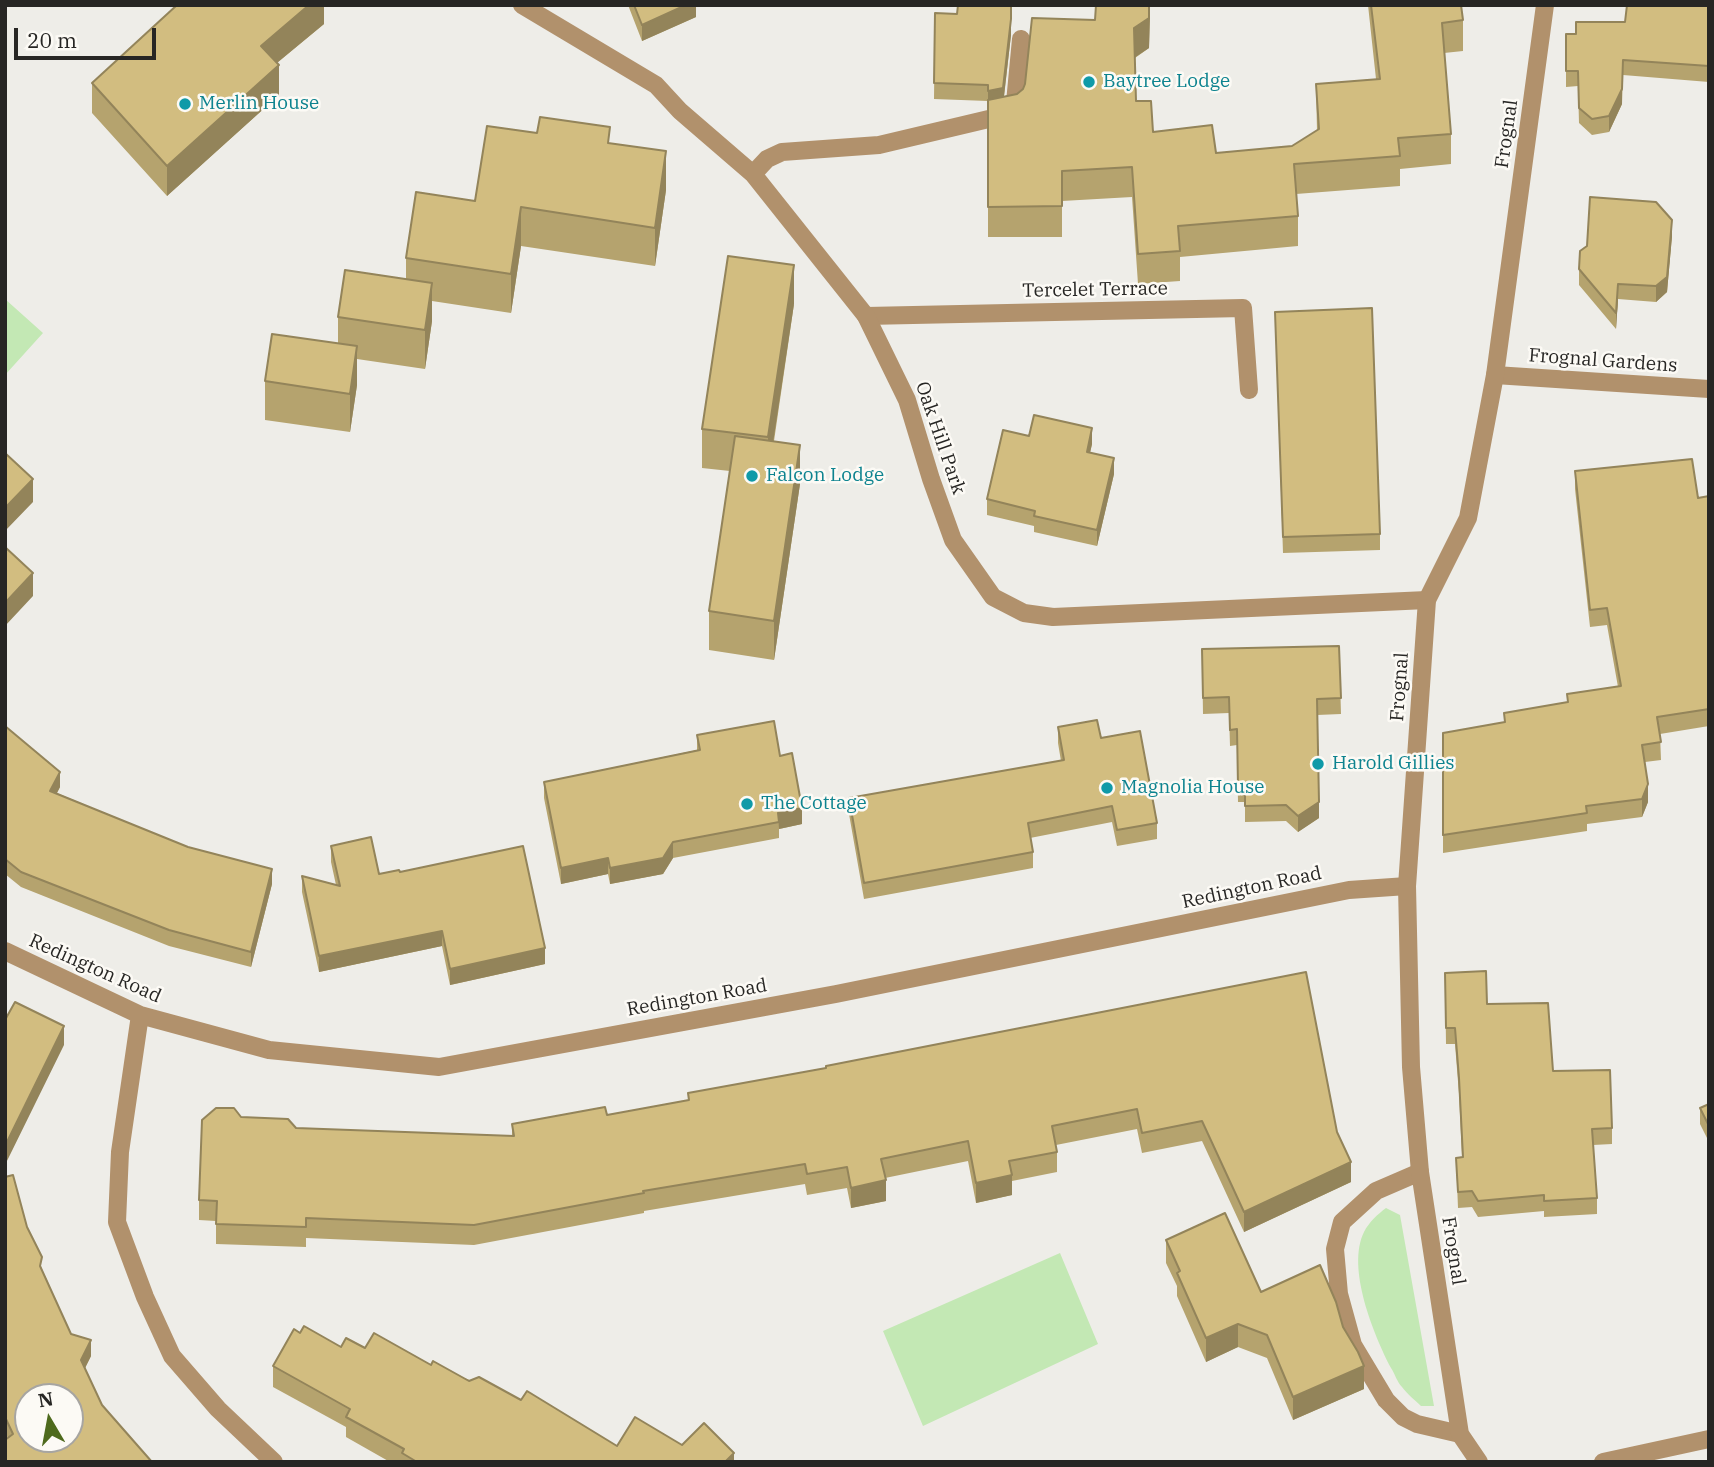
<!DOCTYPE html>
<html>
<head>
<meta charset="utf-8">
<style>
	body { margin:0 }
	#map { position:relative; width:1714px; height:1467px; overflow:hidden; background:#eeede8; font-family:"IBM Plex Serif",serif }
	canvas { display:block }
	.frame { position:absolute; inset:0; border:7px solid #272624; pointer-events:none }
	.north { position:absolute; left:14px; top:1383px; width:70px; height:70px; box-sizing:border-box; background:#fcfaf5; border:2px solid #a7a5a1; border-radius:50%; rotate:350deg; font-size:19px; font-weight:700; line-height:28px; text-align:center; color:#272624 }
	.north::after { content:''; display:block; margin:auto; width:24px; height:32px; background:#4e6a1d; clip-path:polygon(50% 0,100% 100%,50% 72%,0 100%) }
	.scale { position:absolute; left:14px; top:28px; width:142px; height:32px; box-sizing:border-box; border:4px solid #272624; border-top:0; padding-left:9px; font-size:21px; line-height:24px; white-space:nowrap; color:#272624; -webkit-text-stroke:5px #fcfaf5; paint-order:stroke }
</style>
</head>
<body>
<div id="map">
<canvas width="1714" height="1467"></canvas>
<div class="frame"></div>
<div class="north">N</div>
<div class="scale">20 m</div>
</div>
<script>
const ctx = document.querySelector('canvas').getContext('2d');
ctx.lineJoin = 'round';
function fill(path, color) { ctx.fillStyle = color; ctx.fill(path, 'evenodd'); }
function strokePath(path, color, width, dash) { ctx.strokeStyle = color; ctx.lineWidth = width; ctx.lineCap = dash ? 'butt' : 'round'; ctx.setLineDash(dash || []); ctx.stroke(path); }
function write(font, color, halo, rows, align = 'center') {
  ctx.font = font + ' "IBM Plex Serif",serif'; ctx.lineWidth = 5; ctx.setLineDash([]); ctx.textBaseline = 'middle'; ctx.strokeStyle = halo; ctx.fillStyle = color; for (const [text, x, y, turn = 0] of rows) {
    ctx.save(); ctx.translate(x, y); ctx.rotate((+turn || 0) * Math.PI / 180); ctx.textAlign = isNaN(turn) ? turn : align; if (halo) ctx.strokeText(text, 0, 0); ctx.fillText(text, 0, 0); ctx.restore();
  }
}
const green = new Path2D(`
	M5,299l38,34 -38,42z
	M1386,1208l14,7 34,191h-13c-6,-6 -14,-12 -19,-19 -5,-5 -7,-13 -11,-19 -17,-33 -45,-100 -27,-136 5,-10 14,-18 22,-24z
	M1060,1253l38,91 -175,82 -40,-95z`);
const service = new Path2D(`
	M866,316l377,-8 6,82
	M1420,1172l-44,19 -34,31 -7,27 4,45 14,51 33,55 17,17 14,7 43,10`);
const minor = new Path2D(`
	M522,5l134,80 24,26 73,63 113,142 41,84 24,79 22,61 40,57 31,16 29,4 374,-17
	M753,174l14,-15 15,-7 97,-7 135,-32 7,-74
	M1495,375l214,14
	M5,951l135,64 129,35 170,17 397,-73 513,-104 58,-4
	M140,1015l-20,137 -3,70 28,75 27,59 46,53 56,53
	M1603,1462l106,-23`);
const tertiary = new Path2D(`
	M1479,1462l-19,-28 -40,-262 -9,-105 -4,-181 20,-286 41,-82 27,-143 50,-370`);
const wall = new Path2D(`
	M324,5v19l-47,39 2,32 -112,101 -75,-83v-30z
	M628,5h68v12l-54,24z
	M1011,5v30l-7,62 13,-3 6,-5 72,-69 55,-15 -1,43 -14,10 1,43 17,31 63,21 76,-7 25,-15 -1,-47 60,-5 -8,-74h93l2,15v31l-19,2 7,81v30l-51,5v17l-104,8 2,22v30l-118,11v24l-42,3 -6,-87 -70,4v36h-74v-136l-54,-2 1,-86 22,1z
	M1709,5v77l-86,-7 -1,29 -13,28 -17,3 -13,-12 -1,-37 -12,1v-53h10l49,-12z
	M610,143l56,47 -11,76 -134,-20 -10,67 -79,-12v20l-7,48 -68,-10v26l-7,47 -85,-12v-39l73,-37v-27l68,-38v-21l69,-57z
	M1672,236l-5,56 -11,10 -38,-3 -2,30 -37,-44v-16z
	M794,304l-20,137 26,43 -26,176 -65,-10v-39l21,-140 -28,-3v-39z
	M1275,312l105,222v16l-97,3z
	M1029,436l63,8 -2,8 24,22 -17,72 -63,-14v-6l-47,-11v-16z
	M1575,471l123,27 11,-2v230l-49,8 1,26 -16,2 3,40 -6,15 -55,7v7l-144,22v-120l61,-11v-9l63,-11v-8l51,-7 -11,-62 -17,2 -15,-138z
	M1339,646l2,68 -24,1 2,103 -21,14 -12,-11 -41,1v-20h-7l-1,-57 -7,1 -1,-33 -26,1 -1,-65z
	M5,726l55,61 -3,6 215,91 -21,83 -82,-21 -148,-59 -16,-13z
	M1058,727l43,11 56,85v16l-40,7 -5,-24 -82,16 3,14v16l-169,31 -15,-85v-16l212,-37 -3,-18z
	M697,735l83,21 22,68 -23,5v9l-106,20 -10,16 -53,10 -2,-10 -47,10 -17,-86v-16l153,-32z
	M331,846l48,28 21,-2 145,92 -95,21 -8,-39 -123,26 -17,-80v-16l34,9 -5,-23z
	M1445,973l42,31 125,124v16l-19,1 4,53v16l-53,3v-6l-66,6 -6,-10 -14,1 -2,-50 6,-1 -3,-63 -4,-50h-9z
	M826,1068l511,64 14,50 -107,50 -42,-91 -60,12 -5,-24 -81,16 1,7v20l-45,9v14l-36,8 -8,-42 -83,17 1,23 -35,7 -4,-20 -40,7 -2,-11 -161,27v2l-170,32 -168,-7v9l-90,-3v-23l-17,-1v-20l42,-83 55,11 216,8v-12l95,-9 81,-14v-8z
	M1709,1104v38l-9,-18v-16z
	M5,1177l22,50 15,42 29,65 20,22 -6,12 -77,70 -3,-5z
	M1166,1240l95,52 82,35 21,62 -71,31 -26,-62 -29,-11 -32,15 -29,-66v-10l-11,-23z
	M300,1333l41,14 24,1 66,17 90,35 96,46 65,-1 52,17h-344l-44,-25v-10l-73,-40v-21z`);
const shadedWall = new Path2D(`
	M309,5h15v19l-63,52v-30z
	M686,5h10v12l-54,24v-16z
	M1011,5v30l-8,69 -15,3v-16z
	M1149,5h1v12l-1,31 -15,10v-30z
	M279,65v30l-112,101v-30z
	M1622,89v15l-13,28v-16z
	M666,151v39l-11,76v-38z
	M521,207v39l-10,67v-39z
	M1672,220v16l-5,56 -11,10v-16z
	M794,265v39l-26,172v-39z
	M432,283v38l-7,48v-39z
	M1618,284v15l-2,30v-16z
	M357,346v39l-7,47v-38z
	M1092,428v16l-5,23v-15z
	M800,445v39l-26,176v-39z
	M1114,458v16l-17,72v-16z
	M33,479v23l-28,29v-23z
	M33,573v23l-28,30v-23z
	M60,772v15l-10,19v-15z
	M1648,784v18l-6,15v-18z
	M1319,802v16l-21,14v-16z
	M802,808v16l-23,5 -1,-16z
	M673,842v16l-10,16 -53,10v-16z
	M608,858v16l-47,10v-16z
	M272,869v15l-21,83v-15z
	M442,931v15l-123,26v-16z
	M545,948v16l-95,21v-16z
	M64,1026v19l-59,120v-19z
	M1351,1162v20l-107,50v-20z
	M1012,1175v20l-36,8v-20z
	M886,1180v21l-35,7v-20z
	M1238,1324v23l-32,15v-24z
	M91,1340v16l-10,20v-16z
	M1364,1366v23l-71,31v-23z
	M734,1453v9h-9z`);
const building = new Path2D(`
	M177,5h132l-48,41 18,19 -112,101 -75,-83z
	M634,5h52l-44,20z
	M958,5h53v14l-8,69 -15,3v-6l-54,-2 1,-70 22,1z
	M1096,5h53v13l-15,10 2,73h15l2,31 59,-7 4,28 76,-7 27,-17 -3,-45 64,-5 -9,-74h90l2,15 -21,3 9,111 -53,4 2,18 -106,8 4,52 -120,10 2,25 -42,3 -6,-87 -70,4v35l-74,1v-107l29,-6 6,-5 2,-5 7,-66 63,2z
	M1627,5h82v61l-86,-6 -1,29 -13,27 -17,3 -13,-11 -1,-37h-12v-37h10v-12h49z
	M540,117l70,10 -2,16 58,8 -11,77 -134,-21 -10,67 -105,-16 10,-66 59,9 12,-75 50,7z
	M1590,197l66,5 16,18 -5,57 -11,9 -38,-2 -2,29 -37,-44 1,-18 7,-5z
	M728,256l66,9 -26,172 -66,-8z
	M345,270l87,13 -7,47 -87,-13z
	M1372,308l8,226 -97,3 -8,-225z
	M272,334l85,12 -7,48 -85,-13z
	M1034,415l58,13 -5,24 27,6 -17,72 -63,-14 1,-5 -48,-12 16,-69 26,6z
	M735,436l65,9 -26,176 -65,-10z
	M5,453l28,26 -28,29z
	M1692,459l6,39 11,-2v213l-52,8 4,25 -19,3 6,39 -6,15 -56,7 1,7 -144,22v-102l62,-11 -1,-9 64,-11 -1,-8 54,-8 -14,-78 -17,2 -15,-139z
	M5,547l28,26 -28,30z
	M1339,646l2,52 -24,1 2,103 -21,14 -12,-11 -41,1v-20h-7l-1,-57 -7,1 -1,-33 -26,1 -1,-49z
	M1097,720l4,18 39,-7 17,92 -40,7 -5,-24 -84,17 5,29 -169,31 -15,-85 215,-38 -6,-33z
	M774,721l6,35 12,-3 10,55 -24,5 1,9 -106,20 -10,16 -53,10 -2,-10 -47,10 -17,-86 156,-32 -3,-15z
	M5,726l55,46 -10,19 138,56 84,22 -21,83 -82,-22 -148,-58 -16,-13z
	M371,837l8,37 20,-4 1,2 123,-26 22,102 -95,21 -8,-38 -123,25 -17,-80 38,10 -9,-40z
	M1486,971l1,33 61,-1 5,68 57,-1 2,58 -20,1 5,69 -53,3v-6l-66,6 -6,-10 -14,1 -2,-34 7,-1 -4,-79 -4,-50h-9l-1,-55z
	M1306,972l31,160 14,30 -107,50 -42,-91 -60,12 -5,-24 -85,17 5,26 -48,9 3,14 -36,8 -8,-42 -87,18 5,21 -35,8 -4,-21 -40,7 -2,-10 -162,27 1,2 -170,32 -168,-7v9l-90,-3 1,-23 -18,-1 3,-80 14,-12h18l7,9 47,2 8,9 218,8 -2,-12 93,-17 2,8 82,-15 -1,-7 138,-25v-2z
	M15,1002l49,24 -59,120v-126z
	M1709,1104v22l-9,-18z
	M13,1175l14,52 15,30 -2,9 31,68 20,6 -10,20 21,45 50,57h-147v-22l8,-6 -8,-17v-240zM28,1397h42v42h-42z
	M1225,1213l36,79 59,-27 16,37 7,25 15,25 6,14 -71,31 -26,-62 -29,-11 -32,14 -29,-65 3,-2 -14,-31z
	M304,1326l37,21 5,-9 19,10 9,-15 57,32 2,-4 36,20 10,-4 42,23 6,-9 90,55 18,-29 47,28 22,-22 30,30 -9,9h-308l-15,-9 2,-4 -58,-32 4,-8 -77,-43 21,-37 6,4z`);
const markers = [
	[1089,82,7,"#0f9aa8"],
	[185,104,7,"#0f9aa8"],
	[752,476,7,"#0f9aa8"],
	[1318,764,7,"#0f9aa8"],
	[1107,788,7,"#0f9aa8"],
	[747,804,7,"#0f9aa8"]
];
const cultureNames = [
	["Baytree Lodge",1103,82],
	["Merlin House",199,104],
	["Falcon Lodge",766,476],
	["Harold Gillies",1332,764],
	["Magnolia House",1121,788],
	["The Cottage",761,804]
];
const streetNames = [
	["Frognal",1507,134,-82],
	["Tercelet Terrace",1095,290,-1],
	["Frognal Gardens",1603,361,4],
	["Oak Hill Park",940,438,71],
	["Frognal",1400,687,-86],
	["Redington Road",1252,888,-12],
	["Redington Road",95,969,24],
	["Redington Road",697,998,-10],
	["Frognal",1453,1251,81]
];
fill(green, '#c3e8b4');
strokePath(service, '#b1916c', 18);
strokePath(minor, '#b1916c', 18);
strokePath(tertiary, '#b1916c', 18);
fill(wall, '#b5a36e');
fill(shadedWall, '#93845a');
fill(building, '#d2bd80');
strokePath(building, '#93845a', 2);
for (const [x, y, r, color] of markers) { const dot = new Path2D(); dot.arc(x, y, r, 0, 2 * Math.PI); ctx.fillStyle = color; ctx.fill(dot); strokePath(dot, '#fcfaf5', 2.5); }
write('19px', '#0d838f', '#fcfaf5', cultureNames, 'left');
write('19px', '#272624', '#fcfaf5', streetNames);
</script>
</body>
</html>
